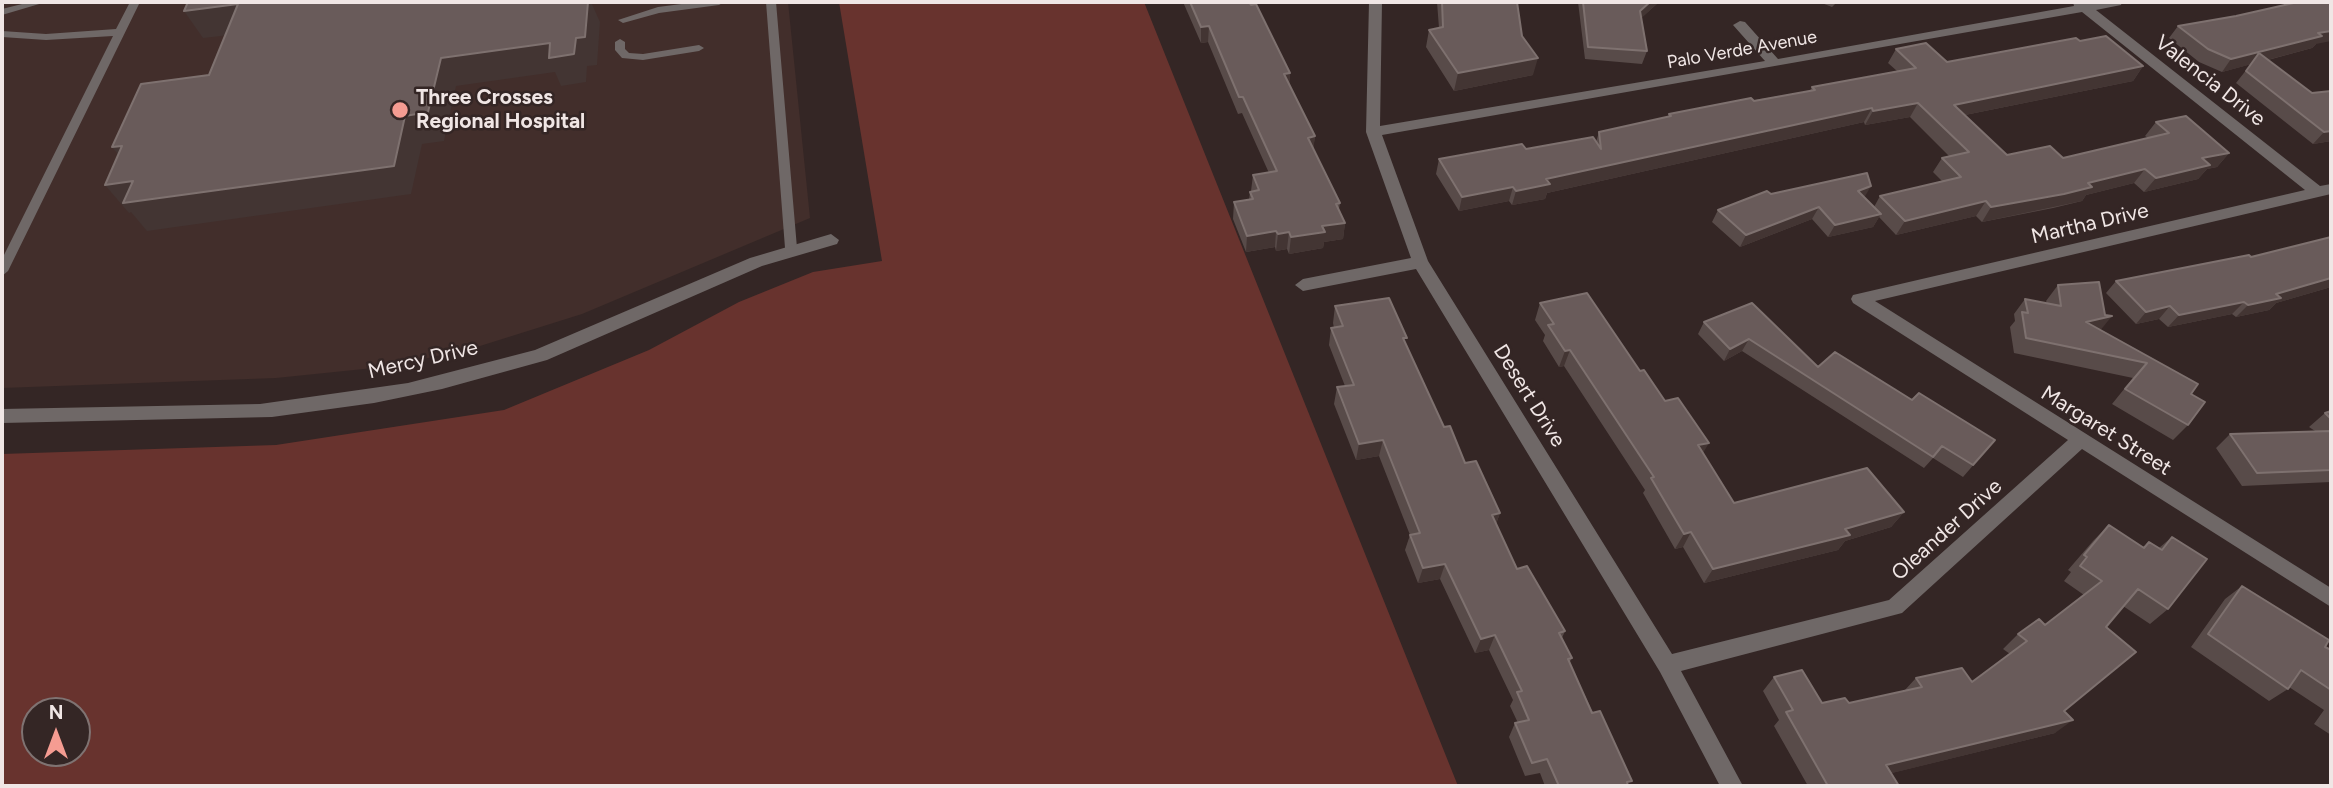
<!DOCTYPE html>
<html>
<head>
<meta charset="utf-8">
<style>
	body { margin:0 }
	#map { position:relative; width:2333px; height:788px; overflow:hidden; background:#342625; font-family:Figtree,sans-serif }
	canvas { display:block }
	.frame { position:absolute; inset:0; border:4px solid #f0e6e5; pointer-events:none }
	.north { position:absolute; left:21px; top:697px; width:70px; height:70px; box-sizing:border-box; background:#342625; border:2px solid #7f7372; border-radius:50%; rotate:0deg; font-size:19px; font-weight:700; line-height:28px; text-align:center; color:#f0e6e5 }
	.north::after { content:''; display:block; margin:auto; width:24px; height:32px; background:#f59c92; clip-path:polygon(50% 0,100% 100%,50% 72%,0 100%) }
</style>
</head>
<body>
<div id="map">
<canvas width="2333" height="788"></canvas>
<div class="frame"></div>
<div class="north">N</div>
</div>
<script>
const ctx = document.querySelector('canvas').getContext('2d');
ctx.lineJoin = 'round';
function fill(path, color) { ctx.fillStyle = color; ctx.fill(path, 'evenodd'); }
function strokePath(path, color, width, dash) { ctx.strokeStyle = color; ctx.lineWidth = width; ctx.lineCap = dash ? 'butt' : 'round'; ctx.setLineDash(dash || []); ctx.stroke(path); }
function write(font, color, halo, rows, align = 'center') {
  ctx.font = font + ' Figtree,sans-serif'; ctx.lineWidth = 5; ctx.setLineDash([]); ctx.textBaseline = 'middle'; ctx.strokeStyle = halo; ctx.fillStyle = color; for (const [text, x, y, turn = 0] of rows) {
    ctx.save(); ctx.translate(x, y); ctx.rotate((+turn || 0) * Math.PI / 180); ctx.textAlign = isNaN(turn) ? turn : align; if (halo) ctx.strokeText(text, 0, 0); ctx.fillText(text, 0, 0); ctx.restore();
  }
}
const built = new Path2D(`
	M2,2h786l22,216 -228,96 -102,32 -87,20 -117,12 -274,10z`);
const green = new Path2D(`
	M839,2h305l314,784h-1456v-332l274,-9 228,-35 145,-60 90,-48 74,-30 69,-11zM35,711h42v42h-42z`);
const service = new Path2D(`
	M30,2h16l-44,13v-6z
	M130,2h10l-132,269 -6,5v-17l111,-223 -67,4 -44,-3v-6l44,3 70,-5z
	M697,2h27l-5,3 -60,8 -36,10 -5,-3 40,-13z
	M766,2h10l21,246 -6,4 -6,-4z
	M620,39l5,3v7l4,4 14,1 56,-9 5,3 -5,3 -56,9 -21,-2 -7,-8v-8z`);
const minor = new Path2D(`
	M1369,2h13l-2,124 385,-65 -32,-36 7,-4 5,1 33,37 296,-53 -1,-4h49l-1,3 -25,5 224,176 11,-2v10l-456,107 456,287v19l-249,-158 -180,164 -221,58 62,115h-23l-60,-114 -244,-403 -113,22 -8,-6 8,-6 108,-21 -45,-126zM2082,12l223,178 -452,105 -2,4 2,4 215,137 -179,160 -217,54 -244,-393 -46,-126z
	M831,234l8,6 -2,4 -75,22 -215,94 -105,29 -68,14 -102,14 -270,6v-14l258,-5 148,-21 127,-33 215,-92z`);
const wall = new Path2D(`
	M1183,2h66l41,71 -1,11 26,52 -2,13 27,54 -1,6 6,14 -2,16 -19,3 -1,6 -34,6 -2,-5 -11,2 -1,-4 -29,5 -13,-33 1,-17 15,-2 1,-8 1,-1 2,-16 16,-2 -27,-60 -4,1 -30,-72 -7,1z
	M1437,2h80l5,34 11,39 -79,16 -28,-44 3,-17 10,-2z
	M1578,2h81l-18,16 6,33 -5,13 -57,-5z
	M1819,2h18l-5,5z
	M2178,26l138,18 -4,4 -44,12 63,81 -18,3 -77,-61 15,-19 -29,8 -23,-10 -30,-24z
	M2080,41l63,25 -10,15 -168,34 42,40 56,3 85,-20 -3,-2 11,-14 73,31 -12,14 -10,2 -9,10 -54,13 -10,-9 -48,12 -4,6 -29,7 -71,14 -6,-6 -80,19 -17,-18 -6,10 -45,10 -16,-18 -72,28 -28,-25 6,-12 53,-16 93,3 10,10 6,-11 62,-15 -9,-9 9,-14 7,-2 -39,-39 -45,8 -1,-3 -317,71 -2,6 -33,6 -3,-4 -50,10 -23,-37 3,-15 157,-17 3,-10 69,-15 1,-3 141,-23 2,-4 85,-16 -9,-8 8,-14 51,13z
	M2331,237v50l-55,16 -7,7 -33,7 -4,-3 -64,13 -9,-8 -23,5 -30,-31 10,-12 135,-24z
	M2058,285l42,45 91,64 -3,31 -15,15 -61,-36 21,-26 -119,-25 -4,-26 5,-6 -1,-7 11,-15 22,4 -1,-2z
	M1540,303l100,68 63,82 31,50 170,9 -13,15 -46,14 -7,9 -134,33 -21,-36 -8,2 -32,-56 2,-3 -81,-124 -5,1 -16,-26 2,-6 -10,-15z
	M1752,303l66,64 94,33 83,40 -32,37 -30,-19 -9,10 -182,-117 -18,10 -26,-27 6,-12z
	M1335,306l70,38 39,83 21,36 35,50 -4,11 21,45 48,62 -3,7 10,20 -3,5 60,123h-84l-5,-13 -15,3 -16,-39 6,-14h3l-8,-17 3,-6 -24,-50 -14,3 -35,-74 -22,4 -13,-33 5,-15 -31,-79 -23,4 -22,-56 3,-17 8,-1 -16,-41 2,-17h3l-1,-5z
	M2331,411v71l-89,4 -26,-38 14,-14 85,-3 -6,-4 16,-14z
	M2109,525l34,22 6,-5 10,6 13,-11 -4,72 -18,15 -27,-18 -17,21 -42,84 -9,22 -164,40 8,13h-91l-34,-60 5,-6 -16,-29 11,-14 48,26h27l55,-12 12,-13 56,4 38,-28 -7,-5 15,-15 27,-9 39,-30 -20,-14 7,-9 -3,-2 25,-29z
	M2242,586l89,64v85l-17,-11 10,-14 -35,-23 -1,2 -19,12 -78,-54 34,-48z`);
const shadedWall = new Path2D(`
	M588,2h3l9,20 -3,43 -10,1 -1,16 -25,4 -6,-14 -99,14 -12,55 -22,3 -11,50 -264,37 -16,-19 -2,1 -24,-28 300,-69 36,-58 135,-20z
	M1650,2h9l-23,21 4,-12z
	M238,4l18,28 -53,6 -19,-27z
	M1209,26l-1,16 -7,1v-16z
	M2331,31v10l-15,3 -4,4 -90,24 9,-13 87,-26z
	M1538,58l-5,17 -79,16 4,-18z
	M2143,66l-10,15 -188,38 9,-14z
	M1290,73l-1,17 -5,-16z
	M1918,103l-8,14 -45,8 8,-14z
	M1872,108l-8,14 -317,71 -2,6 -33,6 4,-14 30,-12z
	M2331,131v10l-18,3 11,-12z
	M1315,136l-2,17 -5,-15z
	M122,146l13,29 -23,-28z
	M2229,153l-12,14 -10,2 -9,10 -54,13 12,-14 46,-20z
	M2145,169l-11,14 -48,12 -4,6 -100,21 9,-15z
	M1871,186l-7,12 -6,-7z
	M1513,187l-4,14 -50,10 3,-14z
	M1986,201l-10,15 -80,19 9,-14z
	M1819,207l-7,12 -72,28 6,-12z
	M1881,214l-8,13 -45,10 7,-12z
	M1345,223l-2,16 -19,3 -1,6 -34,6 2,-17 31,-11z
	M1276,231l-1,16 -29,5 1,-16z
	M1289,232l-2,17 -11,2 2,-17z
	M2331,278v9l-55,16 -7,7 -33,7 12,-12 28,-11z
	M2244,302l-12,12 -64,13 11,-12z
	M2170,306l-11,13 -23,5 10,-12z
	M2112,316l-13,16 -13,-10z
	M1749,339l-7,12 -18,10 6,-12z
	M1570,350l-6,16 -5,1 6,-16z
	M1383,440l-4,16 -23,4 3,-16z
	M1709,443l-9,15 -2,-13z
	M1904,512l-13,15 -46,14 -7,9 -134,33 9,-14z
	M1500,513l-6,16 -2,-14z
	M1691,532l-8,15 -8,2 9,-15z
	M1445,564l-5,15 -22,4 5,-15z
	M1495,635l-6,15 -14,3 6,-14z
	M2073,720l-18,13 -183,45 14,-13z`);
const building = new Path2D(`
	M188,2h400l-3,35 -9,1 -2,16 -25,4 1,-15 -109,15 -13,54 -23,4 -11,50 -271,37 10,-22 -28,4 17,-39 -10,1 29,-63 68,-9 29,-71 -54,7z
	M1190,2h59l2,3 5,-1 34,69 -6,1 31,62 -7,2 32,65 -4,1 9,19 -23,3 3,6 -34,5 -2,-5 -11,2 -2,-3 -29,5 -13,-34 19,-3 -3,-7 9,-2 -6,-15 24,-4 -34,-74h-4l-30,-71 -8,1z
	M1442,2h75l5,34 16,22 -80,15 -29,-43 14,-3z
	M1583,2h67l-10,9 7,40 -59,-4z
	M2298,2h33v29l-13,2 4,3 -91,23 -23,-10 -30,-23 58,-10z
	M2106,36l37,30 -189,39 53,50 43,-9 13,12 106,-25 -13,-11 30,-6 43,37 -27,5 8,7 -54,13 -11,-9 -57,14 4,4 -28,7 -73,13 -5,-6 -81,20 -25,-25 81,-19 -19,-19 27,-6 -51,-49 -45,8 -1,-3 -326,71 4,5 -34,7 -3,-4 -51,10 -23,-38 83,-15 4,5 67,-12 8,12 -2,-17 72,-16 -2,-2 82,-16 3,3 61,-11 -3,-3 104,-19 -20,-19 30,-6 21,19 129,-24 4,3z
	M2259,53l53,40 19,-2v40l-7,1 -78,-61z
	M1867,173l4,13 -13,5 23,23 -46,11 -16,-18 -73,28 -28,-25 49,-19 4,3z
	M2331,237v41l-55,16 5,4 -33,7 -4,-3 -65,13 -9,-9 -24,6 -30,-31 133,-26 2,2z
	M2099,282l6,33 7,1 -26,6 112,62 -7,10 14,8 -17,23 -63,-36 22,-26 -121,-25 -4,-26 6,1 -3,-14 36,7 -3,-21z
	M1587,293l53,78 4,-1 21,31 13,-3 31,45 -11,2 36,58 133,-35 37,44 -59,17 5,6 -137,34 -22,-37 -7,2 -33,-56 3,-1 -84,-127 -5,1 -17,-26 6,-1 -14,-21z
	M1389,298l18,40h-4l41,89 6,-1 15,37 11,-2 24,52 -8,2 25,54 10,-3 38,65 -6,2 13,25 -4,1 24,54 8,-2 32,70 -5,1 1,4h-69l-12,-27 -15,4 -17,-40 14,-3 -12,-28 5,-1 -27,-56 -14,4 -36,-75 -22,4 -13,-33 10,-2 -37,-93 -24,4 -22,-57 17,-2 -23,-57 12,-2 -8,-20z
	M1752,303l66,64 17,-15 77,48 7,-7 76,47 -22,25 -31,-19 -9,11 -184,-118 -19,10 -26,-27z
	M2331,411v8l-6,-6z
	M2331,431v39l-74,3 -27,-39z
	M2109,525l35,23 5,-6 13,8 10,-13 35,22 -39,50 -30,-20 -32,38 30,25 -72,59 9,9 -187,45 13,21h-71l-42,-74 7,-2 -19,-33 28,-7 20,33 23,-5 4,5 73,-16 -6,-9 46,-10 10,14 55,-41 -9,-7 21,-15 6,6 57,-44 -22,-15 7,-9 -3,-2z
	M2242,586l87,54 -4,7 6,3v40l-30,-20 -13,19 -80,-55z`);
const markers = [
	[400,110,9,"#f59c92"]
];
const farStreetnames = [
	["Palo Verde Avenue",1742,50,-10]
];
const streetNames = [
	["Valencia Drive",2210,81,38],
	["Martha Drive",2090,224,-13],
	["Mercy Drive",423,360,-13],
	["Desert Drive",1529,396,58],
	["Margaret Street",2106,431,32],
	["Oleander Drive",1947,530,-42]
];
const poiNames = [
	["Three Crosses",416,98],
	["Regional Hospital",416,122]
];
fill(built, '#422e2b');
fill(green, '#68332e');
fill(service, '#6f6867');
fill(minor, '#6f6867');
fill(wall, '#584b49');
fill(shadedWall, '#433533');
fill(building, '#695b5a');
strokePath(building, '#7e716f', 2);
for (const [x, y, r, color] of markers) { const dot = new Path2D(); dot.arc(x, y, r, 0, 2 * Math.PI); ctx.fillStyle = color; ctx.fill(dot); strokePath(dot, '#342625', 2.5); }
write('18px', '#f0e6e5', '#342625', farStreetnames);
write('21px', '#f0e6e5', '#342625', streetNames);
write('bold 21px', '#f0e6e5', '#342625', poiNames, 'left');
</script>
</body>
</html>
